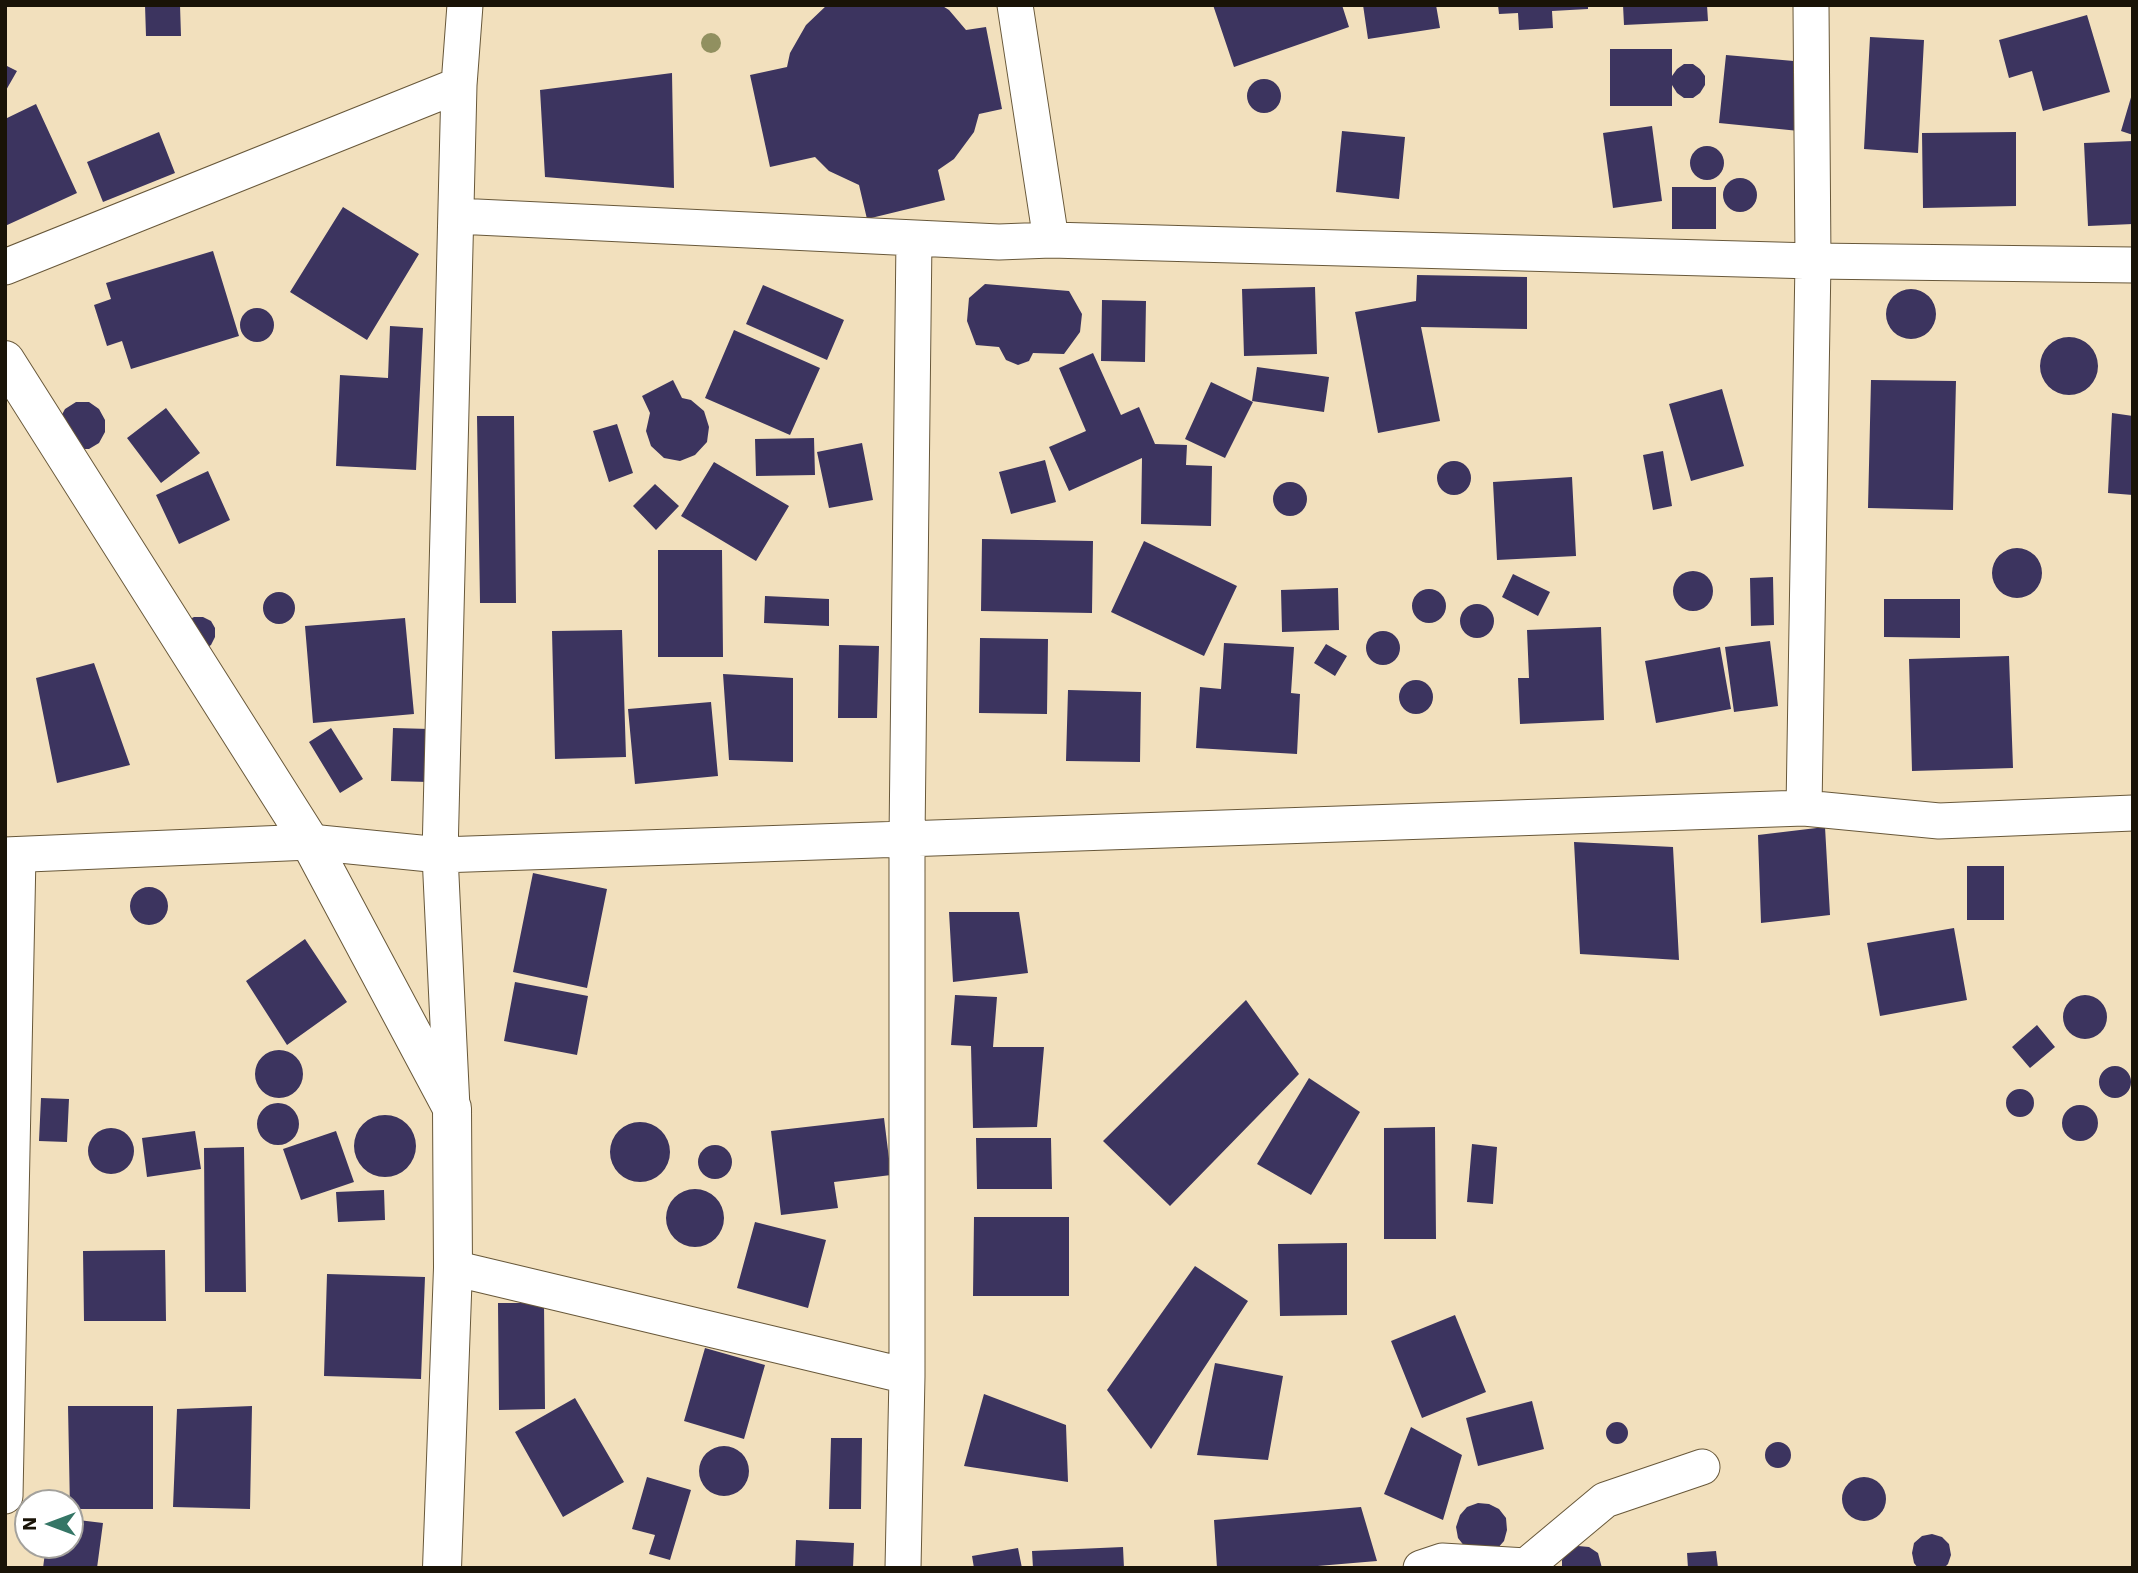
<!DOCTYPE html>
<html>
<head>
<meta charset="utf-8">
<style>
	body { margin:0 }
	#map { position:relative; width:2138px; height:1573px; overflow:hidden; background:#f2e0bd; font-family:"Work Sans",sans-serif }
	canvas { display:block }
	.frame { position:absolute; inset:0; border:7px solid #191307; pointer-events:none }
	.north { position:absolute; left:14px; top:1489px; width:70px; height:70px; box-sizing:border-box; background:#fff; border:2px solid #a3a19c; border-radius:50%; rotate:270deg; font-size:19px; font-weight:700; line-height:28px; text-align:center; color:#191307 }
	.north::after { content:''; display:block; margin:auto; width:24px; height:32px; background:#357666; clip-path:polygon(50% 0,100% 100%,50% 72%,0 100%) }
</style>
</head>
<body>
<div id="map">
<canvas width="2138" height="1573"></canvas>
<div class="frame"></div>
<div class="north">N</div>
</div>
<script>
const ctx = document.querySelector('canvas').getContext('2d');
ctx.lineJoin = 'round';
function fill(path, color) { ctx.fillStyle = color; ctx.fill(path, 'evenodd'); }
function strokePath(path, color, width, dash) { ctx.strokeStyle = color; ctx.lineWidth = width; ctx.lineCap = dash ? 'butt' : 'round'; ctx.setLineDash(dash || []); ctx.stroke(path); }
const building = new Path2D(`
	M145,5h35l1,31h-35z
	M827,5h114l8,5 17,20 20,-3 16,82 -23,5 -5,18 -20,27 -16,11 7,30 -78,19 -8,-34 -30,-14 -14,-14 -45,10 -20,-92 37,-8 3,-14 16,-28z
	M1213,5h129l7,22 -115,40z
	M1363,5h73l4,23 -72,11z
	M1498,5h90v4l-36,2 1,17 -34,2 -1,-17 -19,1z
	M1623,5h84l1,16 -84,4z
	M2087,15l23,77 -67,19 -11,-40 -23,7 -10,-38z
	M1870,37l54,3 -6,113 -54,-4z
	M1610,49h62v27l5,-7 7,-5h9l7,5 5,7v9l-5,8 -7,5h-9l-7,-5 -5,-8v21h-62z
	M1726,55l79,7 -6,69 -80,-8z
	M5,65l12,6 -12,21z
	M672,73l2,115 -129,-11 -5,-87z
	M1247 96a17 17 0 1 1 34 0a17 17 0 1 1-34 0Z
	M2132,94h1v41l-12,-4z
	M36,104l41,89 -72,33v-107z
	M1652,126l10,75 -49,7 -10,-75z
	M1342,131l63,6 -6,62 -63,-7z
	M159,132l16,41 -72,29 -16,-40z
	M2016,132v74l-93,2 -1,-75z
	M2133,141v83l-45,2 -4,-83z
	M1690 163a17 17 0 1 1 34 0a17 17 0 1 1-34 0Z
	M1723 195a17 17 0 1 1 34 0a17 17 0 1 1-34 0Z
	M1672,187h44v42h-44z
	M343,207l76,47 -52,86 -77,-48z
	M213,251l26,85 -108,33 -9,-28 -15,5 -13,-41 17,-6 -5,-16z
	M1417,275l110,2v52l-106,-2 19,94 -62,12 -23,-121 61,-11z
	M985,284l84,7 13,23 -2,18 -16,22 -31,-1 -4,8 -11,4 -12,-5 -7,-13 -23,-2 -9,-24 2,-23z
	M763,285l81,35 -17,40 -81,-36z
	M1315,287l2,67 -73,2 -2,-67z
	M1886 314a25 25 0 1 1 50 0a25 25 0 1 1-50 0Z
	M1102,300l44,1 -1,61 -44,-1z
	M240 325a17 17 0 1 1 34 0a17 17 0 1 1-34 0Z
	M390,326l33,2 -7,142 -80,-4 4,-91 48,3z
	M734,330l86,38 -30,67 -85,-37z
	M2040 366a29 29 0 1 1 58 0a29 29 0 1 1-58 0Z
	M1093,353l28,62 18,-8 16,37 32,1 -1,20 26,1 -1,60 -70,-2 1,-66 -73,33 -20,-44 37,-16 -27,-63z
	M1257,367l72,10 -5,35 -72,-11z
	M673,380l9,18 9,2 13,11 5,16 -2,15 -12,13 -15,6 -16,-3 -13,-12 -5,-15 4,-18 -8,-17z
	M1871,380l85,1 -3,129 -85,-2z
	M1211,382l42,20 -28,56 -40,-19z
	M1722,389l22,77 -53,15 -22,-77z
	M76,402h13l10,7 6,11v12l-6,11 -10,6h-13l-17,-29 6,-11z
	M166,408l34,45 -39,30 -34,-45z
	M2112,413l21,3v79l-25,-2z
	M477,416h37l2,187h-36z
	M617,424l16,49 -24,9 -16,-51z
	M814,438l1,37 -59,1 -1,-37z
	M862,443l11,57 -44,8 -12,-56z
	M1663,451l9,55 -19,4 -10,-55z
	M1045,460l11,42 -45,12 -12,-42z
	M1437 478a17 17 0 1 1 34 0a17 17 0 1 1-34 0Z
	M714,462l75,44 -33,55 -75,-45z
	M208,471l22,49 -51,24 -23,-49z
	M1572,477l4,79 -79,4 -4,-78z
	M1273 499a17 17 0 1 1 34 0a17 17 0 1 1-34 0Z
	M655,484l24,22 -23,24 -23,-24z
	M982,539l111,2 -1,72 -111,-2z
	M1144,541l93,45 -33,70 -93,-44z
	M1992 573a25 25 0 1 1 50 0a25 25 0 1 1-50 0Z
	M658,550h64l1,107h-65z
	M1673 591a20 20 0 1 1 40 0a20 20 0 1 1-40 0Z
	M1513,574l37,18 -12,24 -36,-19z
	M1773,577l1,48 -23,1 -1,-48z
	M1338,588l1,42 -57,2 -1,-42z
	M1412 606a17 17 0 1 1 34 0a17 17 0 1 1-34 0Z
	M263 608a16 16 0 1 1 32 0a16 16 0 1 1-32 0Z
	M765,596l64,3v27l-65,-3z
	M1884,599h76v39l-76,-1z
	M1460 621a17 17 0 1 1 34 0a17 17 0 1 1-34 0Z
	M194,617h9l8,4 4,7v9l-4,8 -8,5 -17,-29z
	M405,618l9,96 -101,9 -8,-97z
	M1601,627l3,93 -84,4 -2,-46h11l-2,-48z
	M622,630l4,127 -71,2 -3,-128z
	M1366 648a17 17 0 1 1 34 0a17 17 0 1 1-34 0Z
	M980,638l68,1 -1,75 -68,-1z
	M1770,641l8,65 -44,6 -9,-65z
	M1224,643l70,4 -3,46 9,1 -3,60 -101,-6 4,-61 21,2z
	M1326,644l21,12 -12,20 -21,-13z
	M839,645l40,1 -2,72h-39z
	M1720,647l11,62 -75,14 -11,-62z
	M2009,656l4,112 -101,3 -3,-112z
	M94,663l36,102 -73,18 -21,-105z
	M723,674l70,4v84l-64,-2z
	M1399 697a17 17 0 1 1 34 0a17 17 0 1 1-34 0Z
	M1068,690l73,2 -1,70 -74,-1z
	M711,702l7,74 -83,8 -7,-75z
	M331,728l32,51 -23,14 -31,-51z
	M393,728l37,1 -1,53 -38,-1z
	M1825,827l5,88 -69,8 -3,-88z
	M1574,842l99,5 6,113 -99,-6z
	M1967,866h37v54h-37z
	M533,873l74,16 -20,99 -74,-16z
	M130 906a19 19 0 1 1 38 0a19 19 0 1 1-38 0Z
	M949,912h70l9,61 -75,9z
	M1954,928l13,72 -87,16 -13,-73z
	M305,939l42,63 -60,43 -41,-64z
	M515,982l73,14 -11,59 -73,-14z
	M955,995l42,2 -4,50h51l-7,80 -64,1 -2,-82 -20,-1z
	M2063 1017a22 22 0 1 1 44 0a22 22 0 1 1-44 0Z
	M1246,1000l53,74 -129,132 -67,-65z
	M2037,1025l18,22 -25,21 -18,-21z
	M255 1074a24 24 0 1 1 48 0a24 24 0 1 1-48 0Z
	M2099 1082a16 16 0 1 1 32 0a16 16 0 1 1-32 0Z
	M1309,1078l51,34 -49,83 -54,-31z
	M2006 1103a14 14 0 1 1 28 0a14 14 0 1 1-28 0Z
	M41,1098l28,1 -2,43 -28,-1z
	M257 1124a21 21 0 1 1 42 0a21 21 0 1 1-42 0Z
	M2062 1123a18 18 0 1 1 36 0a18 18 0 1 1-36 0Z
	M354 1146a31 31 0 1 1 62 0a31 31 0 1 1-62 0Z
	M884,1118l7,57 -57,7 4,26 -57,7 -10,-84z
	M610 1152a30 30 0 1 1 60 0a30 30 0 1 1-60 0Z
	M1435,1127l1,112h-52v-111z
	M88 1151a23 23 0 1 1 46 0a23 23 0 1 1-46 0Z
	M195,1131l6,38 -54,8 -5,-39z
	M336,1131l18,51 -53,18 -18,-51z
	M976,1138h75l1,51h-75z
	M1472,1144l25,3 -4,57 -26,-2z
	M698 1162a17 17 0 1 1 34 0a17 17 0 1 1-34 0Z
	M244,1147l2,145h-41l-1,-144z
	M666 1218a29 29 0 1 1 58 0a29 29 0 1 1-58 0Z
	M384,1190l1,30 -47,2 -2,-30z
	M974,1217h95v79h-96z
	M755,1222l71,18 -18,68 -71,-20z
	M1347,1243v72l-67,1 -2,-72z
	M165,1250l1,71h-82l-1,-70z
	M1195,1266l53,35 -97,148 -44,-59z
	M327,1274l98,3 -4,102 -97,-3z
	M498,1303h46l1,106 -46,1z
	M1455,1315l31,77 -64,26 -31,-77z
	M705,1348l60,17 -21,74 -60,-18z
	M1215,1363l68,13 -15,84 -71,-5z
	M984,1394l82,31 2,57 -104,-16z
	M575,1398l49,84 -61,35 -48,-85z
	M1532,1401l12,48 -66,17 -12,-48z
	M68,1406h85v103h-83z
	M252,1406l-2,103 -77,-2 4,-98z
	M1606 1433a11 11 0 1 1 22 0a11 11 0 1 1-22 0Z
	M1411,1427l51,28 -19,65 -59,-26z
	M831,1438h31l-1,71h-32z
	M1765 1455a13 13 0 1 1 26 0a13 13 0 1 1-26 0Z
	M699 1471a25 25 0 1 1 50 0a25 25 0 1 1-50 0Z
	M1842 1499a22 22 0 1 1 44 0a22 22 0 1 1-44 0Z
	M647,1477l44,13 -21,70 -21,-6 6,-19 -23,-6z
	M1478,1503l11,1 10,5 7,9 1,12 -3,11 -7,8 -32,-2 -7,-9 -2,-11 4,-12 7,-8z
	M1361,1507l16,54 -83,7h-77l-3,-48z
	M70,1519l33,4 -6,45h-54l3,-23h24z
	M1932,1534l10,3 7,7 2,11 -3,9 -4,4h-26l-4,-5 -2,-10 2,-10 8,-7z
	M796,1540l58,3 -1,25h-58z
	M1578,1546l11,1 9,6 4,15h-40v-8l7,-9z
	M1123,1547l1,21h-91l-1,-17z
	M1018,1548l4,20h-48l-2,-12z
	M1716,1551l2,17h-30l-1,-15z`);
const minor = new Path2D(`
	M1015,5l36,235
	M456,216l543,26 52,-2 762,21 320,4
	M5,267l454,-182
	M1804,808l9,-547 -2,-256
	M5,855l305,-13 130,13 1364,-47 135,13 194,-8
	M452,1108l-12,-253 19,-770 6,-80
	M453,1268l454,108
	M5,1496l13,-641
	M903,1568l4,-192v-538l7,-600
	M1421,1568l21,-7 84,5 79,-66 97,-33`);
const primary = new Path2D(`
	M5,360l305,482 142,266 1,160 -11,300`);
const trees = [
	[711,43]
];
fill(building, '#3c345f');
strokePath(minor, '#68583a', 37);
strokePath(primary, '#68583a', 40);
strokePath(minor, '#fff', 35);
strokePath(primary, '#fff', 38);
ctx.fillStyle = '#919060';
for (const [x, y] of trees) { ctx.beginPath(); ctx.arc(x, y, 10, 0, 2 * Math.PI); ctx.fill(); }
</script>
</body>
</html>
